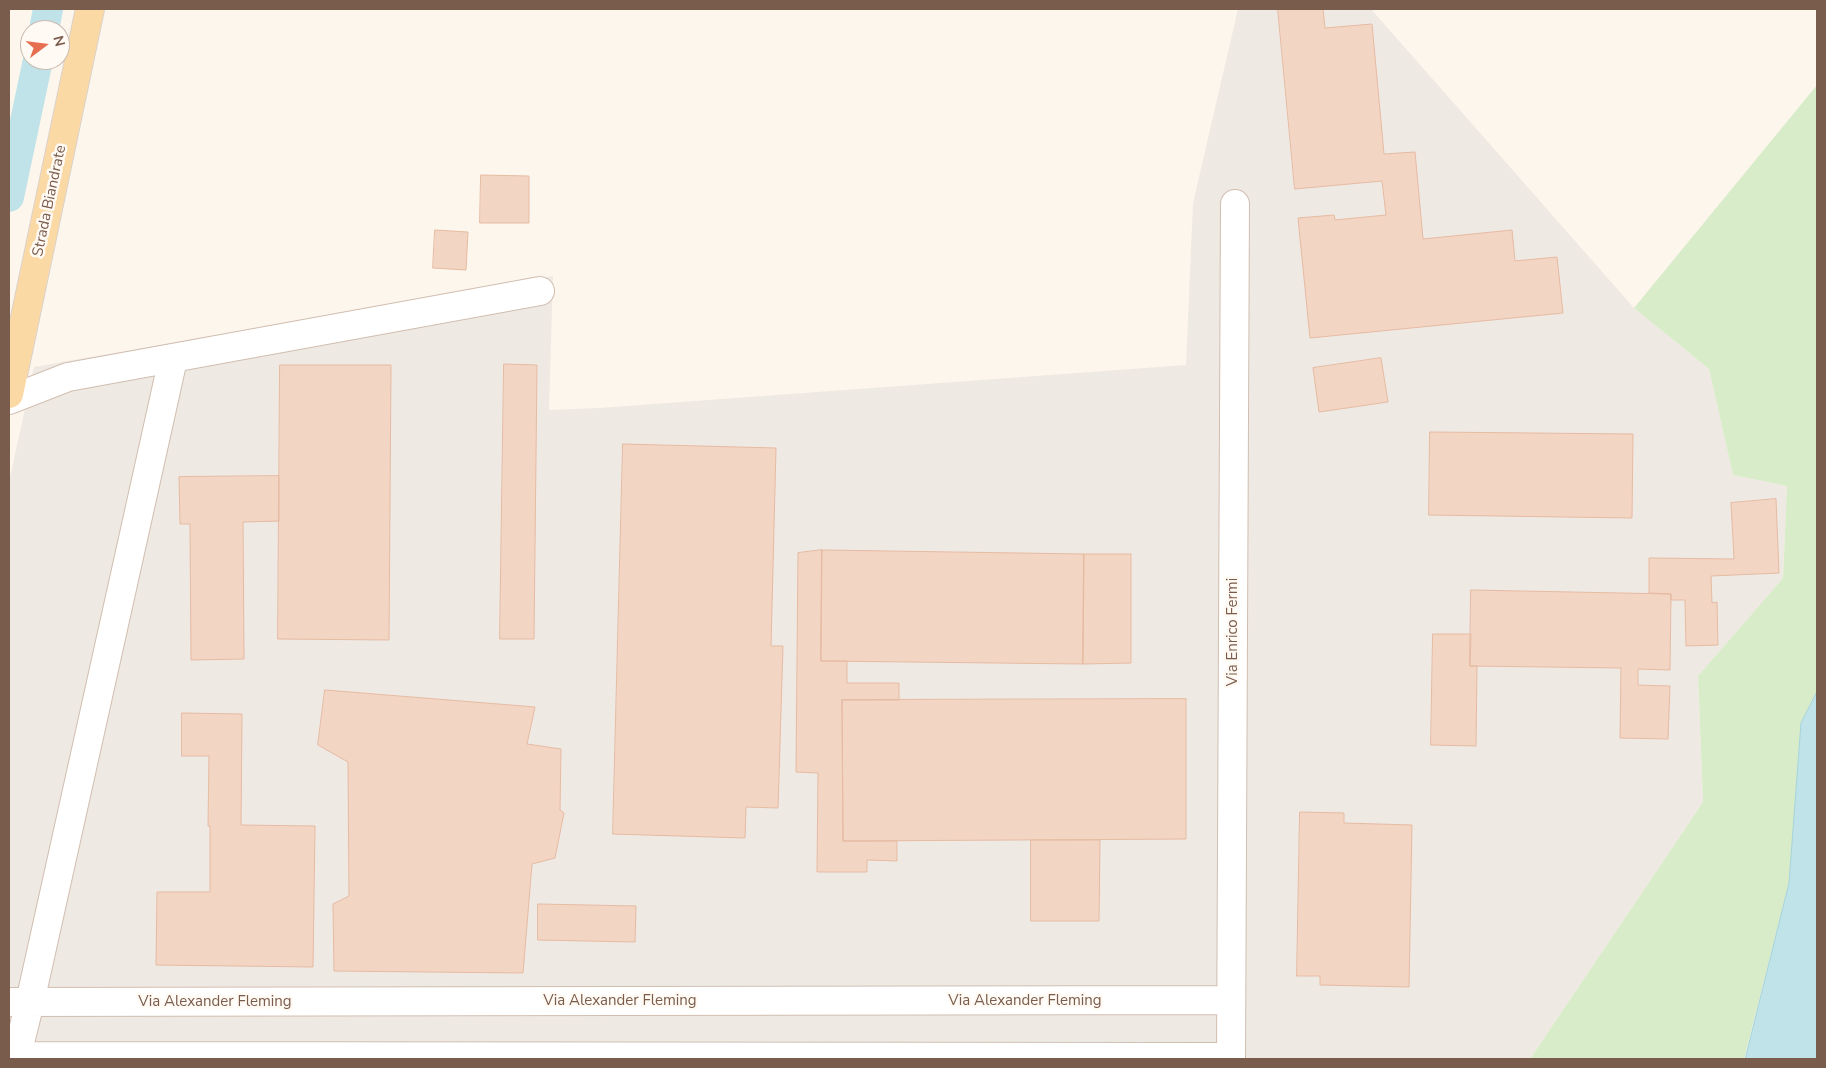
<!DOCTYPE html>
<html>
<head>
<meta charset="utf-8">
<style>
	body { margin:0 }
	#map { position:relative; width:1826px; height:1068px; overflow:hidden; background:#fdf6ec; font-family:"Nunito Sans",sans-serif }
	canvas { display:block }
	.frame { position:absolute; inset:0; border:10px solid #7a5c4d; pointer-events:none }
	.north { position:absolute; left:20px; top:20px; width:50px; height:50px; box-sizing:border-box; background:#fffaf3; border:1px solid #cabbb1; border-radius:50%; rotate:75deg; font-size:14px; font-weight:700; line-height:20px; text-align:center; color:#7a5c4d }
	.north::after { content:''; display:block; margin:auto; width:18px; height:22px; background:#e76f51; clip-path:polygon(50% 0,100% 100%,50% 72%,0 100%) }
</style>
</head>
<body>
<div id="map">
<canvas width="1826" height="1068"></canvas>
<div class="frame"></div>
<div class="north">N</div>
</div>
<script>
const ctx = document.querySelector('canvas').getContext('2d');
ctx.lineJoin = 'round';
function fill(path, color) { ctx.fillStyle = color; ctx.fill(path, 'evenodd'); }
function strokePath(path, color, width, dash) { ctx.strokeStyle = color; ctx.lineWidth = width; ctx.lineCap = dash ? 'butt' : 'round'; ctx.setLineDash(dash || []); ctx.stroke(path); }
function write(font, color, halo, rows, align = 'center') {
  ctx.font = font + ' "Nunito Sans",sans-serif'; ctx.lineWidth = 5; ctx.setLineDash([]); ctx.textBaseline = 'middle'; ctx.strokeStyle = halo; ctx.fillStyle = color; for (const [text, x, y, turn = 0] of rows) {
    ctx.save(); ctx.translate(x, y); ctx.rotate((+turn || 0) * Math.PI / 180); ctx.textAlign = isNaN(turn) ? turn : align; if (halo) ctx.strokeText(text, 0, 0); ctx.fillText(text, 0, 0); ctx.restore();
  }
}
const industrial = new Path2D(`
	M1238,9h133l263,299 75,61 24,106 54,11 -4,92 -85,98 5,126 -173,257h-1521v-577l25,-115 519,-91 -4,134 50,-2 587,-43 7,-162z`);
const green = new Path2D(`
	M1817,85v607l-16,31 -12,160 -45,176h-214l173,-257 -5,-126 85,-98 4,-92 -54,-11 -24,-106 -75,-61z`);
const water = new Path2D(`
	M1817,692v367h-72l44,-176 12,-160z`);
const canal = new Path2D(`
	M44,30l4,-21
	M9,197l29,-137`);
const building = new Path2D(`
	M1278,9h45l2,19 47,-4 12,130 31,-2 8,87 89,-9 3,31 42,-4 6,56 -253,25 -12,-120 36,-3 1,5 51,-5 -4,-34 -87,8z
	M481,175l48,1v47h-49z
	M435,230l33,2 -2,38 -33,-2z
	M1381,358l7,44 -69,10 -6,-44z
	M504,364l33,1 -3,274h-34z
	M280,365h111l-2,275 -111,-1z
	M1430,432l203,2 -1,84 -203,-3z
	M623,444l153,4 -5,198h12l-5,162 -32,-1 -1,31 -132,-4z
	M279,476v45l-36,1 1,137 -53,1 -1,-136h-10l-1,-47z
	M1776,499l3,74 -68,3 1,27 5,-1 1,43 -32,1 -1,-46h-14v-6l-22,-1v-35l85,1 -3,-56z
	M822,550l262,4 -1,110 -262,-3z
	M822,550l-1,111h26v22h52v17h-57l1,141h54v20l-30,-1v12h-50l1,-99 -22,-1 2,-219z
	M1084,554h47v109l-48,1z
	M1471,590l200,4 -1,76 -32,-1v16l32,1 -2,53 -48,-1 1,-70 -151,-2z
	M1433,634h38l-1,32h7l-1,80 -45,-1z
	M325,690l210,17 -8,37 34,5 -1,61 4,3 -9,45 -23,6 -9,109 -189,-2 -1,-67 16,-8 -1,-134 -30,-17z
	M1186,699v140l-343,2 -1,-141z
	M182,713l60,1 -1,111 74,1 -2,141 -157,-2 1,-73h53v-66h-2l1,-70h-27z
	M1300,812l44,1v10l68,2 -3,162 -89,-2v-9h-23z
	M1031,840h69l-1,81h-68z
	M538,904l98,2 -1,36 -97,-2z`);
const minor = new Path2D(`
	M9,400l59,-23 472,-86
	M9,1002l1222,-2
	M9,1056l1222,1
	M16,1059l14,-57 143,-643
	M1231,1059l4,-855`);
const major = new Path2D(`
	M9,394l81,-385`);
const streetNames = [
	["Strada Biandrate",50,201,-78],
	["Via Enrico Fermi",1233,632,-90],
	["Via Alexander Fleming",620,1001],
	["Via Alexander Fleming",1025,1001],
	["Via Alexander Fleming",215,1002]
];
fill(industrial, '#efe9e4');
fill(green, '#d8ecc9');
fill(water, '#bfe3e8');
strokePath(water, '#a5d3da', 1);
strokePath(canal, '#bfe3e8', 30);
fill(building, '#f3d5c3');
strokePath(building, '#e6bba3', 1);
strokePath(minor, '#d1beb0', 30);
strokePath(major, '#dad1cd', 30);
strokePath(minor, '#fff', 28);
strokePath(major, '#fbd9a5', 28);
write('15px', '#7a5c4d', '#fffaf3', streetNames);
</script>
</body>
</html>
